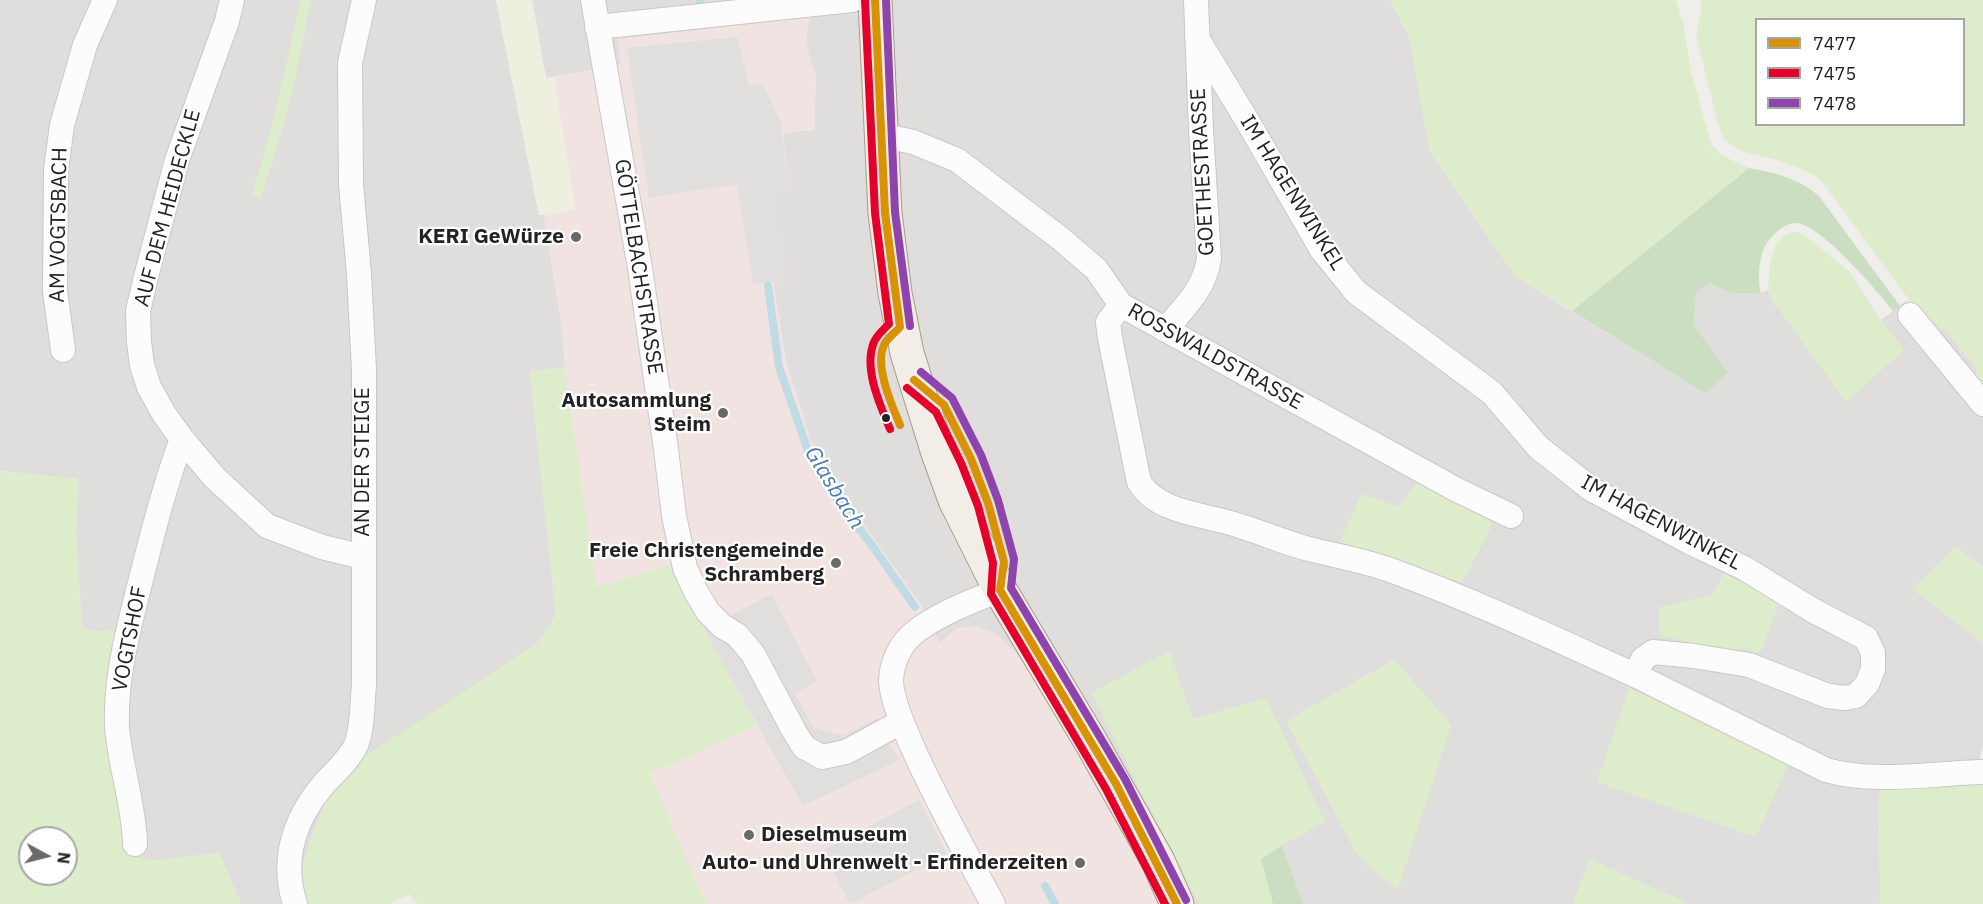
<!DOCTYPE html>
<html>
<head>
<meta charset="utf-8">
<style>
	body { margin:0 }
	#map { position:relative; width:1983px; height:904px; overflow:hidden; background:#f0eeeb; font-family:"IBM Plex Sans",sans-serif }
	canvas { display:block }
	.legend { position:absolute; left:1755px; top:18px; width:210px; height:108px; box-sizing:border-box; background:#fff; border:2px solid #a7a7a7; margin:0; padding:8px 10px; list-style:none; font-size:18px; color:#222 }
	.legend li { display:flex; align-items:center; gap:12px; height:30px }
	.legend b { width:30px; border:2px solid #a7a7a7 }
	.north { position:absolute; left:18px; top:826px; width:60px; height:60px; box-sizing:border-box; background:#fff; border:2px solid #a7a7a7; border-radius:50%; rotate:97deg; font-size:16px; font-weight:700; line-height:24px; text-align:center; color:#222 }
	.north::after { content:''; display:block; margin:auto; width:21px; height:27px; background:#6a6968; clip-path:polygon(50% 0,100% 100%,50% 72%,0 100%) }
</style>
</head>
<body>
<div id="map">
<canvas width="1983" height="904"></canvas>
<ul class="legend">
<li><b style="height:8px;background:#d79205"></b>7477</li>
<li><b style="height:8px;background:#e4002b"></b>7475</li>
<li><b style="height:8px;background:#8e44ad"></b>7478</li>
</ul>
<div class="north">N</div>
</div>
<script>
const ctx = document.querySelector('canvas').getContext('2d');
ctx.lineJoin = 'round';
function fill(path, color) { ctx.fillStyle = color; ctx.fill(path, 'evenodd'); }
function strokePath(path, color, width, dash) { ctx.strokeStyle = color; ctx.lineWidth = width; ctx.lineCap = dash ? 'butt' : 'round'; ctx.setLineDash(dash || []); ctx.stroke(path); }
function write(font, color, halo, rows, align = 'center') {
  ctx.font = font + ' "IBM Plex Sans",sans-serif'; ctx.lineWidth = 4.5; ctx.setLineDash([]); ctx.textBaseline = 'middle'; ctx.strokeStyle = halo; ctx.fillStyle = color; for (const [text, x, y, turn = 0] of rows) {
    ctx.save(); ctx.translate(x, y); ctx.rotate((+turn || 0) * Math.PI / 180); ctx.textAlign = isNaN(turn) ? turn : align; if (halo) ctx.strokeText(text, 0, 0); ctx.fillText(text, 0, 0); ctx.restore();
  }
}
const residential = new Path2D(`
	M0,0h496l43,215h5l18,114 3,38 -35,5 26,243 -19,29 -178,117 -31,37 -15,34 -10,34 2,38h-64l-22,-51 -69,8 -23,-6 2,-28 -11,-195 -24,-1 -12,-3 -6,-93 2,-56 -78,-8z
	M532,0h858l20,39 20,113 86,125 190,117 22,-22 -34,-47 2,-32 14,-10 19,10h32l7,-3 7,14 128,46 -22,-30 26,-20 24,30h14l32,39 -2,17 8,10v171l-27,-19 -43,41 70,54v101l-8,37 -96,6 1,117h-191l-99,-44 -17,44h-270l-21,-59 42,-24 -58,-122 -73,20 -24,-67 25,241 5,11h-36l-206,-276 -17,15 -19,-38 -83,-117 -26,-43 -26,-84 -13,-80 14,-3 -12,-81 15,-4 -8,-60 32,-3 2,-55 -6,-13 -4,-25 -187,2 2,26 -75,13zM1394,660l-38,192 -69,-131z`);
const commercial = new Path2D(`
	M810,17l-4,20 4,25 6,13 -2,54 -31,5 7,59 -14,4 11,82 -14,2 13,80 26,84 26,43 83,118 19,37 17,-15 21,-1 18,7 18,17 79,112 70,141h-457l-56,-130 107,-49 -71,-129 -90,-7 -31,-222 -3,-38 -18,-114h7l24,-6 -21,-132 67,-12 -3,-26z`);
const farmland = new Path2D(`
	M496,0h36l14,78 8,-1 21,132 -24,6h-12z`);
const grass = new Path2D(`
	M301,0h10c-13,68 -27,134 -51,198l-8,-4 18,-60z
	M1390,0h286l7,23 8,48 20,73 12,12 26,12 -177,143 -56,-34 -86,-125 -20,-113z
	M1700,0h283v396l-8,-9 2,-18 -32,-39h-14l-108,-147 -11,-9 -32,-13 -39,-10 -17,-11 -6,-17 -22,-88 6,-30zM1756,20h208v104h-208z
	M1796,231l10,5 43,35 32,49 23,30 -58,52 -71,-98 -7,-14 2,-28 6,-18 8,-8z
	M565,367l31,221 79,-25 11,33 71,129 -107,49 56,130h-289l-8,-10 -20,10h-84l-4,-13 2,-25 10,-34 15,-34 31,-38 178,-116 19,-29 -26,-243z
	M0,471l78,8 -2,56 6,93 12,3 25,1 10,195 -2,28 23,6 69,-8 22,51h-241zM30,838h36v36h-36z
	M1416,482l78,29 -4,19 -28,53 -77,-26 -46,-12 22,-51 39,13z
	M1956,547l27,20v76l-70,-54z
	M1724,573l55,30 -19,50 -16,-4 -25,1 -60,-15v-28l53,-11z
	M1169,651l24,68 73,-21 59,124 -43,23 -21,14 12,45h-74l-108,-211z
	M1395,660l56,65 -53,164 -29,-22 -13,-15 -70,-131z
	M1629,688l161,72 -34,77 -159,-55z
	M1983,780v124h-103l-1,-117z
	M1590,859l98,45h1h-116z`);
const forest = new Path2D(`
	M1749,168c27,5 49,10 70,28l81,110 -7,5c-16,-20 -73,-88 -98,-88 -10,0 -20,10 -26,17 -10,12 -12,38 -8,53h-32l-19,-10 -14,10 -2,32 34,47 -22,22 -134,-83z
	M1282,845l21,59h-30l-12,-45z`);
const parking = new Path2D(`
	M737,37l12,49 13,-3 18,37 10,73 -14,4 11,82 -34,5 -16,-100 -88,14 -22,-150z
	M771,594l46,87 -22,12 18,34 30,9 33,-17 23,41 -96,46 -99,-176z
	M919,800l28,54 -97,50 -28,-53z`);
const stream = new Path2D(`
	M700,2v-2
	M768,286l11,81 29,84 27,45 41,55 39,56
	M1045,886l10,18`);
const minor = new Path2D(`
	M232,0l-5,21 -50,139 -31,117 -8,34 1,31 3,23 7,22 15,27 18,25 33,39 52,48 55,21 41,10
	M593,0l47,268 26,181 8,67 11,52 11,24 12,20 14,14 15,9 16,19 41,77 10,16 18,10 24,-5 55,-30
	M597,27l255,-27
	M881,135l32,7 44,18 104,79 35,30 25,36 336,185 54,26
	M1121,305l-13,17 2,16 29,144c20,33 69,32 101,44 23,7 46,17 69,23 28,7 57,12 84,22 82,30 162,68 242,104l8,-16 10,-7 41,4 55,9 79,31 17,2 11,-2 11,-12 6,-15v-16l-7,-15 -52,-27 -70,-43 -53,-25 -100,-54 -53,-42 -46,-54 -136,-101 -34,-42 -74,-128 -51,-84
	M1910,315l73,89
	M1165,330c20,-24 39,-40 44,-71l-8,-129 -5,-130
	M63,350l-8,-59 1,-121 6,-45 23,-80 20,-45
	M1635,675l191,95c48,14 107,3 157,2
	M135,844c-1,-40 -15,-78 -18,-117 -2,-51 12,-100 24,-148 12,-47 24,-95 41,-140
	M295,904c-14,-44 -1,-85 29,-120 10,-11 25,-24 32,-39 7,-18 6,-41 8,-60v-315l-5,-96 -8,-90 -1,-121 14,-63
	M993,904c-28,-52 -57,-104 -81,-158 -8,-19 -20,-45 -21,-65 0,-12 5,-25 11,-35 16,-25 70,-45 98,-56`);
const primary = new Path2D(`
	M875,0l10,213 10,80 12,60 31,100 17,47 45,90 91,152 67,119 19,43`);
const bus1 = new Path2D(`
	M875,0l10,213 15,114c-5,6 -13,11 -16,18 -10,20 8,61 16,80
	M914,380l30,25 27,54 17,44 16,59 -4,28 116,194 61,120`);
const bus2 = new Path2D(`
	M865,0l10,213 14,111c-5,5 -12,11 -15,18 -11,26 6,63 16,87
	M907,388l29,24 25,51 17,43 15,57 -2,31 115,195 59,115`);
const bus3 = new Path2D(`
	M886,0l9,212 15,114
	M921,372l31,26 29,57 17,45 16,59 -3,29 114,191 61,121`);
const markers = [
	[576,237,6,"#6a6968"],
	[723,413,6,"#6a6968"],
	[886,418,5,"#222"],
	[836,563,6,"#6a6968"],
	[749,835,6,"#6a6968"],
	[1080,863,6,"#6a6968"]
];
const streetNames = [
	["GOETHESTRASSE",1203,172,-93],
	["IM HAGENWINKEL",1292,193,58],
	["AUF DEM HEIDECKLE",168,208,-75],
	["AM VOGTSBACH",59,225,-89],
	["GÖTTELBACHSTRASSE",638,267,81],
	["ROSSWALDSTRASSE",1215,357,29],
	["AN DER STEIGE",363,462,-90],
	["IM HAGENWINKEL",1661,523,28],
	["VOGTSHOF",130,639,-79]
];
const poiNames = [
	["KERI GeWürze",564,237],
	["Autosammlung",711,401],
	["Steim",711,425],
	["Freie Christengemeinde",824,551],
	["Schramberg",824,575],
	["Dieselmuseum",761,835,"left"],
	["Auto- und Uhrenwelt - Erfinderzeiten",1068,863]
];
const waterNames = [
	["Glasbach",834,488,58]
];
fill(residential, '#dfdedc');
fill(commercial, '#f1e3e1');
fill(farmland, '#efefdf');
fill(grass, '#ddeccb');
fill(forest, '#cbdec1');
fill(parking, '#e0dfde');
strokePath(stream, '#bfdbe3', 8);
strokePath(minor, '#c9c8c7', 26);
strokePath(primary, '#a79c86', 35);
strokePath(minor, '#fdfcfc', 24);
strokePath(primary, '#f3ede7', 33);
strokePath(bus1, '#d79205', 8);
strokePath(bus2, '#e4002b', 8);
strokePath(bus3, '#8e44ad', 8);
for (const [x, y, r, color] of markers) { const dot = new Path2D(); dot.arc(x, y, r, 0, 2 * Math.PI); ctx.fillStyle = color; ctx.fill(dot); strokePath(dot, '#fff', 2); }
write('21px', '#222', '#fff', streetNames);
write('bold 21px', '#222', '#fff', poiNames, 'right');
write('italic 22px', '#4a7aab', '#fff', waterNames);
</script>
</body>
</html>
